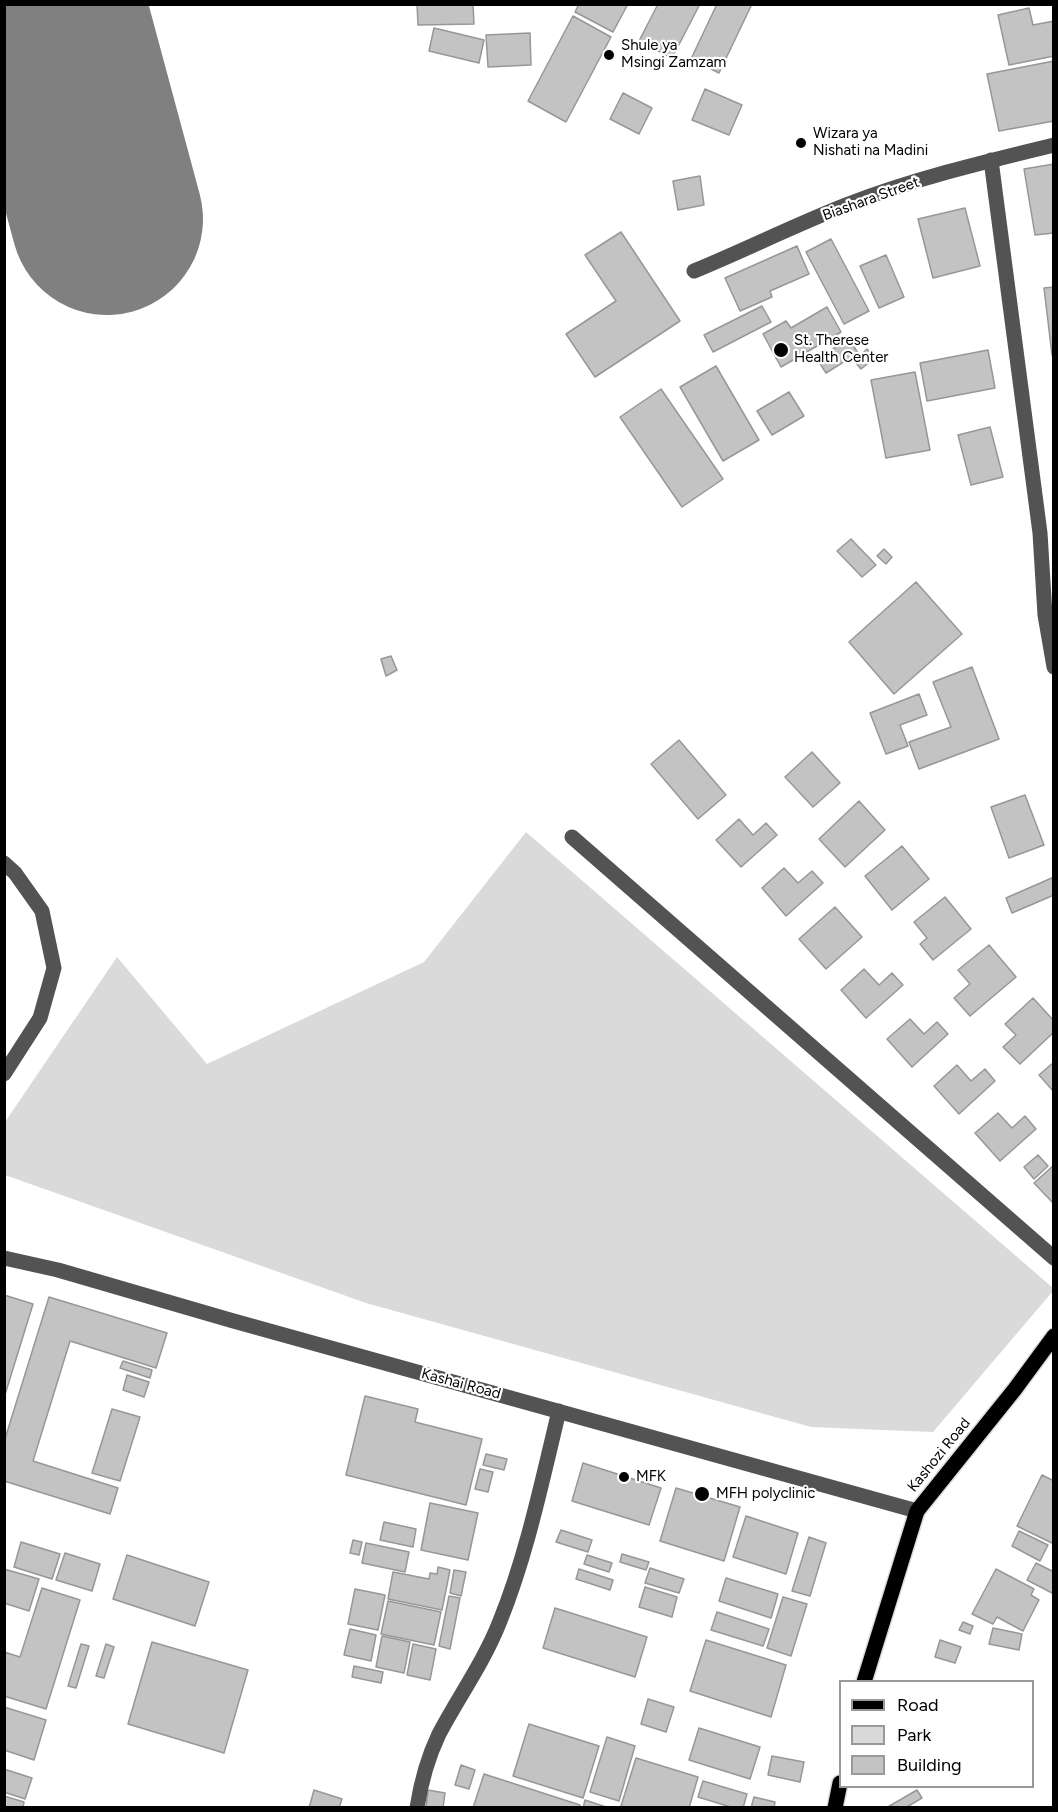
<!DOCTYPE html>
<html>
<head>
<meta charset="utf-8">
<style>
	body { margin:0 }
	#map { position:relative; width:1058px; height:1812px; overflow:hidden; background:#fff; font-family:Figtree,sans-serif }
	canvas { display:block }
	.frame { position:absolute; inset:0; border:6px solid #000; pointer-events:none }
	.legend { position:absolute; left:839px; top:1680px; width:195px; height:108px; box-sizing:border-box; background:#fff; border:2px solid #999; margin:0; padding:8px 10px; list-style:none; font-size:18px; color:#000 }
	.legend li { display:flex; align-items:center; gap:12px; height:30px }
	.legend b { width:30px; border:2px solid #999 }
</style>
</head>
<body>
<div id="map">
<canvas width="1058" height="1812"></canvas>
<div class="frame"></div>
<ul class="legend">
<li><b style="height:8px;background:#000"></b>Road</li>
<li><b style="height:16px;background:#dadada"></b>Park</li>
<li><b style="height:16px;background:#c3c3c3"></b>Building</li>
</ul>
</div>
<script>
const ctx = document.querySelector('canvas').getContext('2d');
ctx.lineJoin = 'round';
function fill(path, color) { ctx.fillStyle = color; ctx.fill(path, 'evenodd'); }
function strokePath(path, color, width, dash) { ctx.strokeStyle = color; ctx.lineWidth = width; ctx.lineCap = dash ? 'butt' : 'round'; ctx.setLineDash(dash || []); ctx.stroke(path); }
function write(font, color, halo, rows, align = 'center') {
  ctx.font = font + ' Figtree,sans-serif'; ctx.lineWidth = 4.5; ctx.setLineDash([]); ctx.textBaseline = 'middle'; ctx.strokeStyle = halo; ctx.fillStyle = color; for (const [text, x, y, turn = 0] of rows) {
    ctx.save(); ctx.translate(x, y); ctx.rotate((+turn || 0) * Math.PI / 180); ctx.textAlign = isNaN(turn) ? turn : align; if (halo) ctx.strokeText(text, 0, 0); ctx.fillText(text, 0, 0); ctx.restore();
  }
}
const green = new Path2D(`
	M526,832l527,456v3l-120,141 -122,-5 -445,-124 -361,-128v-53l112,-165 90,107 217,-102z`);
const runway = new Path2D(`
	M49,4l58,215`);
const building = new Path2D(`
	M417,4h56l1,20 -56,1z
	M579,4h49l-15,28 -38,-20z
	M658,4h42l-28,54 -33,-17z
	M717,4h35l-33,69 -28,-14z
	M1029,8l4,17 21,-4v35l-45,9 -11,-50z
	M573,16l38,21 -45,85 -38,-21z
	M434,28l50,12 -5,23 -50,-12z
	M530,33l1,32 -43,2 -2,-32z
	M1054,61v60l-55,10 -12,-57z
	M705,89l37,16 -13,30 -37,-15z
	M623,93l29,15 -13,26 -29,-15z
	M1054,164v69l-19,2 -11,-66z
	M700,176l4,29 -26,5 -5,-29z
	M965,208l15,58 -47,12 -15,-59z
	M621,232l59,89 -85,56 -29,-43 50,-33 -31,-46z
	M831,239l38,72 -25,13 -38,-72z
	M797,246l12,28 -39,17 2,6 -32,14 -15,-33z
	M886,255l18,42 -25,11 -19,-42z
	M1054,287v68h-2l-8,-67z
	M762,306l9,16 -58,30 -9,-17z
	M827,307l14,25 -60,35 -18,-33 23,-13 5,7z
	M849,339l9,14 -32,20 -9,-14z
	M867,349l8,9 -14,11 -7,-8z
	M988,350l7,38 -68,13 -7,-38z
	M716,366l43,74 -36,21 -43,-74z
	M915,372l15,78 -44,8 -15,-78z
	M661,389l62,90 -41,28 -62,-90z
	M789,392l15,24 -32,19 -15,-24z
	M990,427l13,50 -32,8 -13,-50z
	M851,539l25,26 -14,12 -25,-26z
	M884,549l8,8 -6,7 -9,-8z
	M916,582l46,52 -68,60 -45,-52z
	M391,656l6,14 -11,6 -5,-17z
	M972,667l27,72 -80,30 -10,-27 42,-15 -18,-45z
	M919,694l8,21 -27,10 8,21 -22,8 -16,-41z
	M679,740l47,55 -28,24 -47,-55z
	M812,752l28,31 -27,24 -28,-30z
	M1025,795l19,50 -35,13 -18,-51z
	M859,801l26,29 -40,37 -26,-28z
	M739,819l14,16 13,-12 11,12 -36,32 -25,-27z
	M902,846l27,33 -37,31 -27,-34z
	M784,868l14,15 14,-12 11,12 -37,33 -24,-28z
	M1054,877v18l-42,18 -6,-15z
	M945,897l26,32 -38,31 -13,-16 7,-6 -13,-16z
	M835,907l27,30 -36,32 -27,-30z
	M989,945l27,32 -46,39 -16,-18 16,-14 -12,-14z
	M864,969l15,16 13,-12 11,12 -37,33 -25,-28z
	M1033,998l21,23v11l-34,32 -17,-17 13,-12 -11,-11z
	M910,1019l14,15 13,-12 11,12 -36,33 -25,-28z
	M1054,1062v30l-15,-17z
	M957,1065l14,16 14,-12 10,12 -36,33 -25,-28z
	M998,1113l14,15 13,-12 11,13 -36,32 -25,-28z
	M1038,1155l10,11 -14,13 -10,-12z
	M1054,1165v39l-20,-21z
	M4,1295l29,9 -29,94z
	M49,1297l118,36 -11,35 -86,-27 -37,120 85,27 -8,26 -106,-33v-39z
	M123,1361l29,9 -2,8 -30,-10z
	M127,1375l22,7 -5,15 -21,-7z
	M365,1396l53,13 -3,13 67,17 -16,66 -120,-30z
	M112,1409l28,8 -20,64 -28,-8z
	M486,1454l21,5 -3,11 -21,-5z
	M583,1463l78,25 -12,37 -77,-24z
	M480,1469l13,3 -5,20 -13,-3z
	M1042,1475l12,6v63l-37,-18z
	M676,1488l64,19 -16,54 -64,-20z
	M430,1503l48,10 -10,47 -47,-10z
	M746,1516l52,17 -12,41 -53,-17z
	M384,1522l32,7 -3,18 -33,-7z
	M561,1530l31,10 -4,12 -32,-10z
	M1019,1531l29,14 -8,16 -28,-15z
	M809,1537l17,6 -16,53 -18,-5z
	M353,1540l9,2 -3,13 -9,-2z
	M21,1542l39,12 -8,25 -38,-12z
	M366,1543l43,9 -4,20 -43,-9z
	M65,1553l35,11 -8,27 -36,-11z
	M622,1554l27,8 -3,8 -26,-8z
	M127,1555l82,27 -14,44 -82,-27z
	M587,1555l25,8 -3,9 -25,-8z
	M1036,1563l18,9v22l-27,-14z
	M438,1567l12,3 -8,40 -54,-11 5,-27 36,7 1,-6 7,1z
	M650,1568l34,11 -5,14 -34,-10z
	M4,1569l35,10 -10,32 -25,-8z
	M579,1569l34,11 -3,10 -34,-11z
	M996,1569l38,20 -3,6 8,5 -16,31 -26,-14 -4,7 -21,-10z
	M454,1570l12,2 -5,24 -11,-3z
	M726,1578l52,16 -7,24 -52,-17z
	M645,1587l32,10 -5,20 -33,-10z
	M42,1588l38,12 -34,109 -42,-13v-44l16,5z
	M355,1589l30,6 -7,35 -30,-6z
	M449,1596l11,2 -10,51 -11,-3z
	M783,1597l24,7 -16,52 -24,-8z
	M388,1601l53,11 -7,33 -53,-11z
	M555,1608l92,29 -12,40 -92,-29z
	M717,1612l52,17 -6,17 -52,-16z
	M963,1622l10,4 -3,8 -11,-4z
	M993,1628l29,6 -3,16 -30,-6z
	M350,1629l26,6 -5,26 -27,-6z
	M382,1636l28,6 -6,31 -28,-6z
	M706,1640l80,25 -15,52 -81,-26z
	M940,1640l21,7 -6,16 -20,-6z
	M152,1642l96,28 -24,83 -96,-29z
	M81,1644l8,2 -13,42 -8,-2z
	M106,1644l8,3 -10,31 -8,-2z
	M413,1644l23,5 -6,31 -23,-5z
	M354,1666l29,6 -2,11 -29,-6z
	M648,1699l26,8 -8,25 -25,-8z
	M4,1707l42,13 -12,40 -30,-10z
	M529,1724l70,22 -16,52 -70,-22z
	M699,1728l61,19 -10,32 -61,-19z
	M607,1737l28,9 -16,55 -29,-9z
	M772,1756l32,6 -4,20 -32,-7z
	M636,1758l62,19 -9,31h-61l-7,-2z
	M461,1765l14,5 -6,19 -14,-4z
	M4,1769l28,9 -7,21 -21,-7z
	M484,1774l96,31 -1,3h-106z
	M703,1781l44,13 -4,14h-9l-36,-11z
	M314,1790l28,9 -3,9h-30z
	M428,1790l17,3 -2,15h-17z
	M917,1790l5,8 -17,10h-19z
	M4,1796l20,6 -1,6h-19z
	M754,1797l21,5 -1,6h-23z
	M585,1800l24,8h-26z`);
const minor = new Path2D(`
	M991,160l49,373 5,82 9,52
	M694,271c51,-21 101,-46 152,-66 67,-26 138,-43 208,-60
	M572,837l482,421
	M4,863l11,10 27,38 12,57 -14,50 -36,56
	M4,1258l54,12 172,50 687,191
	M417,1808c4,-26 11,-51 22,-74 20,-38 45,-72 61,-113 27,-67 42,-140 59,-210`);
const major = new Path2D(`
	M864,1682l53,-171 98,-122 39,-53
	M835,1808l5,-25`);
const markers = [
	[609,55,6,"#000"],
	[801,143,6,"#000"],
	[781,350,8,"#000"],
	[624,1477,6,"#000"],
	[702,1494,8,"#000"]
];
const poiNames = [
	["Shule ya",621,46],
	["Msingi Zamzam",621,63],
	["Wizara ya",813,134],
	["Nishati na Madini",813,151],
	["St. Therese",794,341],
	["Health Center",794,358],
	["MFK",636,1477],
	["MFH polyclinic",716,1494]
];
const streetNames = [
	["Biashara Street",871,199,-20],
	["Kashai Road",461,1384,15],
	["Kashozi Road",939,1455,-51]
];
fill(green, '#dadada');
strokePath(runway, '#808080', 192);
fill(building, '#c3c3c3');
strokePath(building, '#979797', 1.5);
strokePath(major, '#dbdbdb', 18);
strokePath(minor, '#535353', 15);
strokePath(major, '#000', 15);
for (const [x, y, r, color] of markers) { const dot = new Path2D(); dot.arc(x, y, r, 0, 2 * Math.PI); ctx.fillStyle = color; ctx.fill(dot); strokePath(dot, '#fff', 2); }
write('15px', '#000', '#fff', poiNames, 'left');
write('15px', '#000', '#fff', streetNames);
</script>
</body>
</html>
